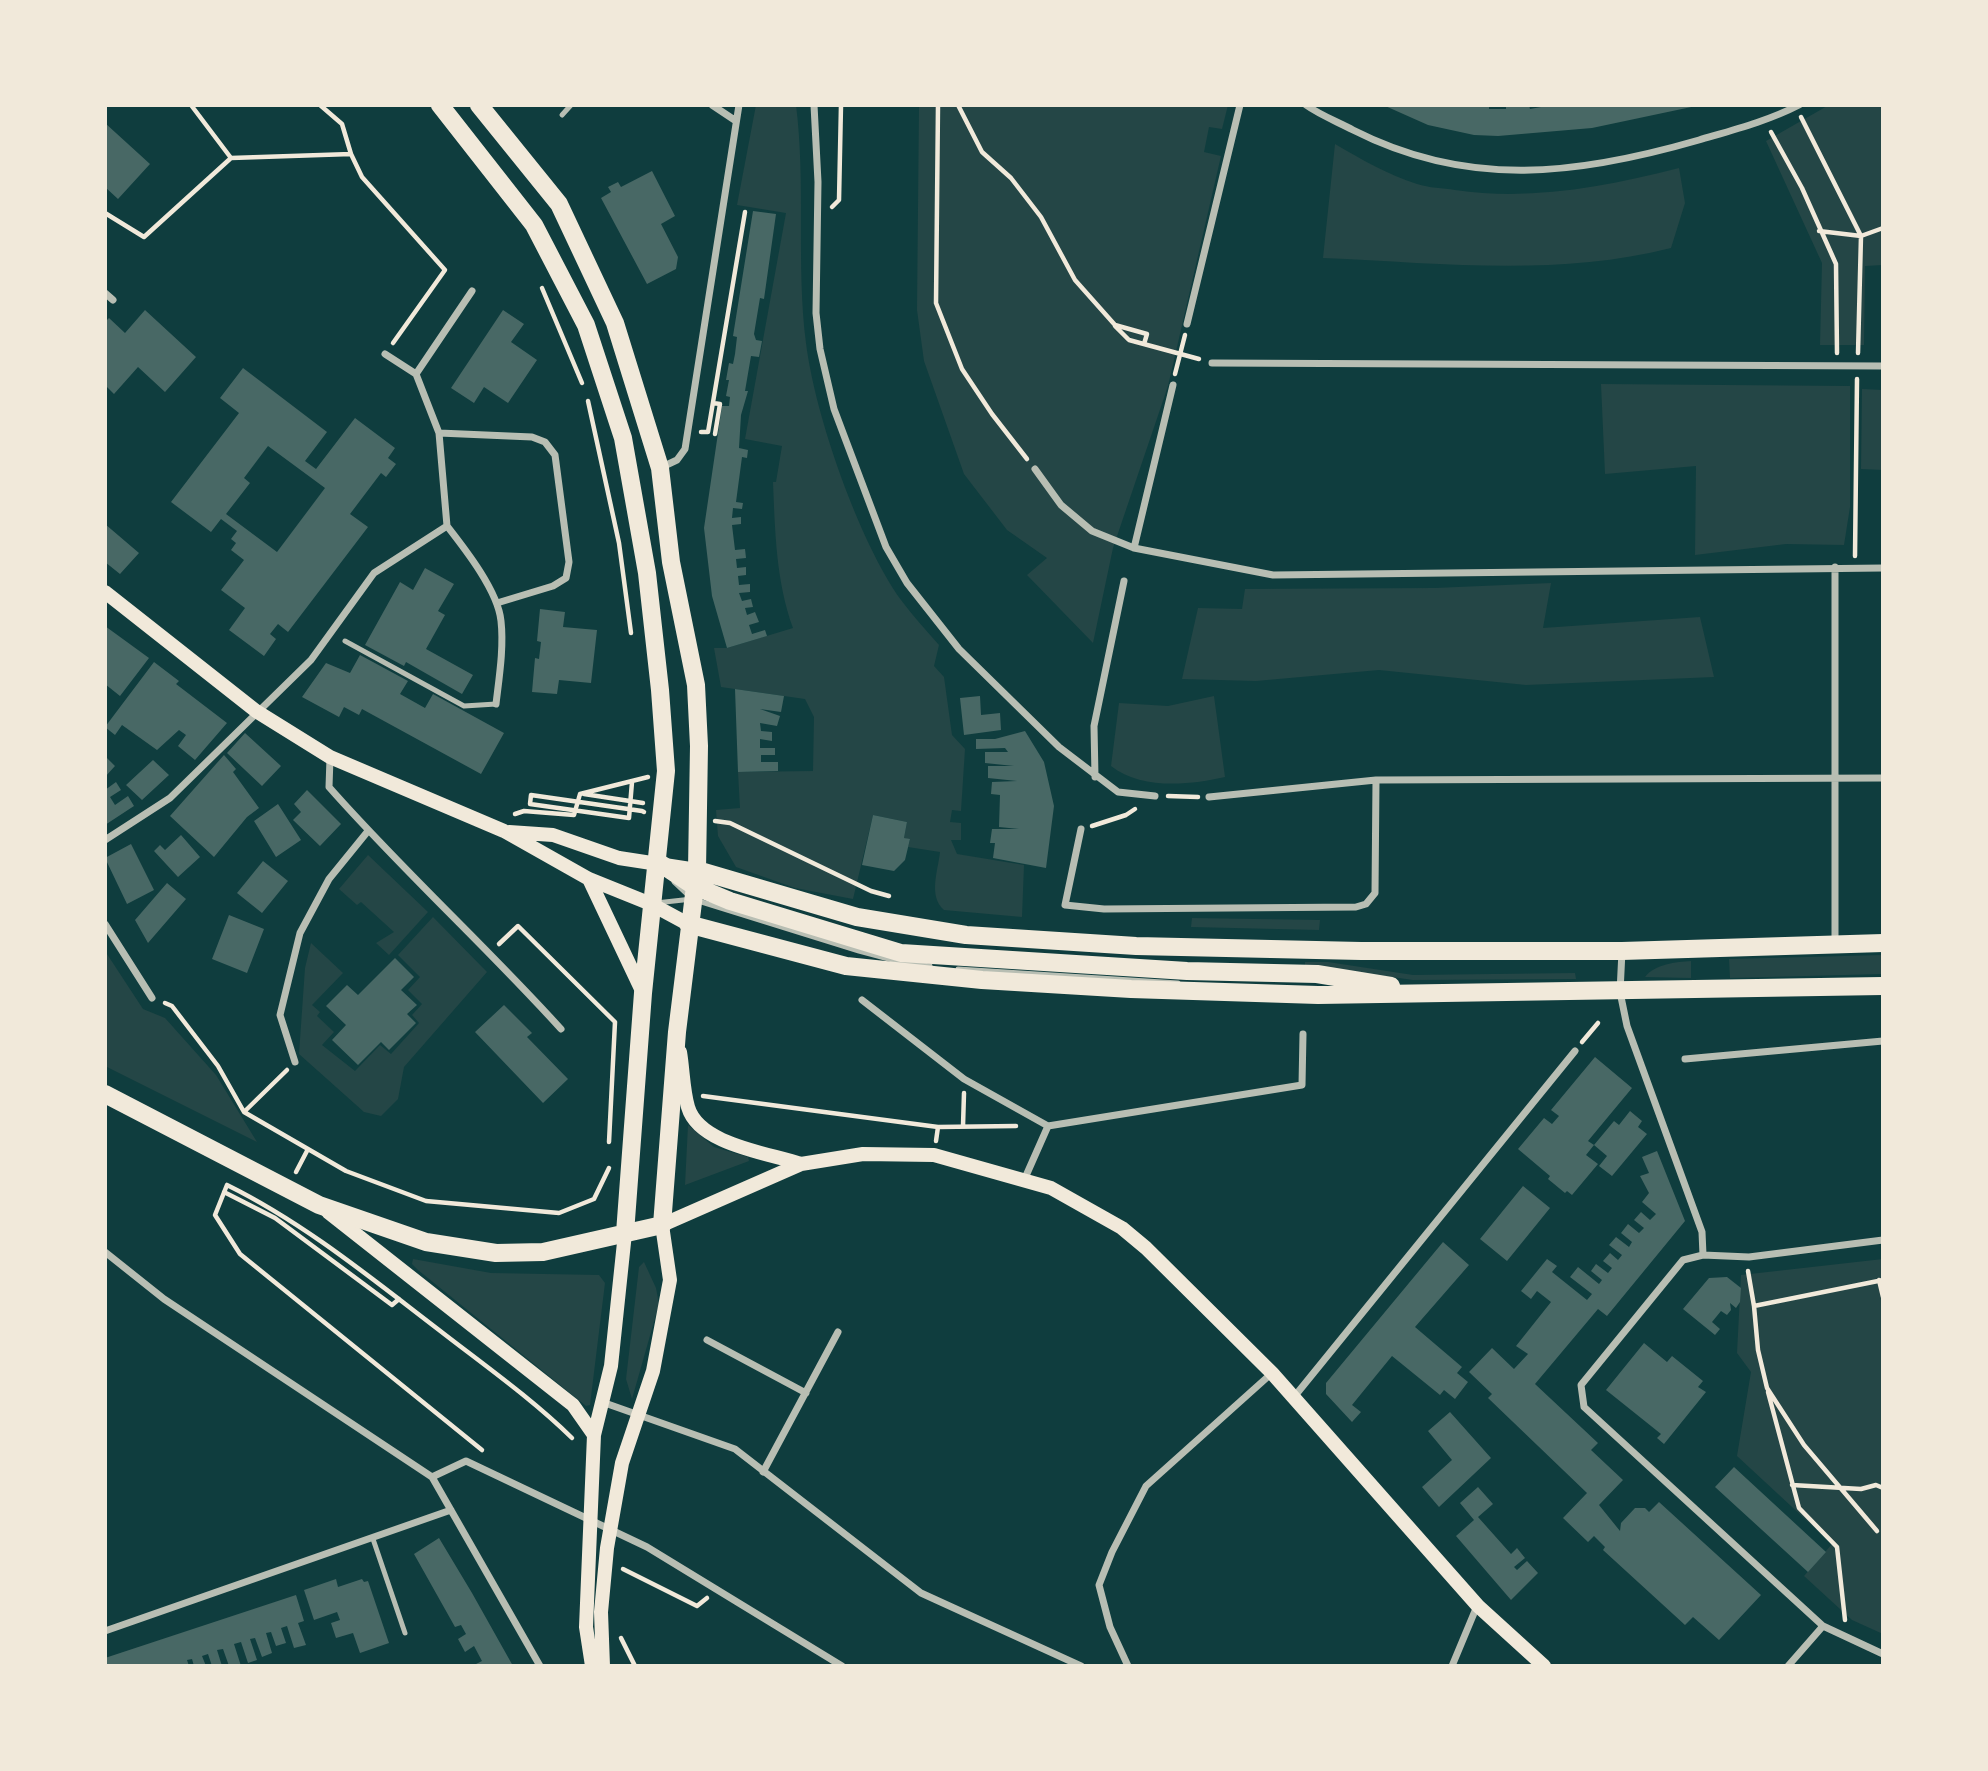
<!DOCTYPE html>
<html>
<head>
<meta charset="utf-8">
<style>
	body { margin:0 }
	#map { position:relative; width:1988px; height:1771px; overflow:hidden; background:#0f3d3e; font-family:Arial,sans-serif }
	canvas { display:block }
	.frame { position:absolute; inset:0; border:107px solid #f1e9da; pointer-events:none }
</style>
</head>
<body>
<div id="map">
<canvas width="1988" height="1771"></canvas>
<div class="frame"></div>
</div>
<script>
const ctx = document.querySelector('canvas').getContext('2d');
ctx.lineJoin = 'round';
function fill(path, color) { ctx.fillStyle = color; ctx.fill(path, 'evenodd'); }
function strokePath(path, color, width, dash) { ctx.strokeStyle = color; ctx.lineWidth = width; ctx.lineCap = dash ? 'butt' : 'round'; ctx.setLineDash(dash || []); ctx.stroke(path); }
const green = new Path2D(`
	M756,105h40c10,79 0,159 10,238 9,73 53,198 95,257 12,16 25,30 38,45l-5,21 10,11 8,58 13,14 -4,62 -9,-1 -2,12 11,1v17h-10l6,14 67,11 -2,52 -78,-7c-16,-14 -6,-39 -4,-58l-32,-5 2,-7 -6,-2 3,-16 -34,-7 -20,84 -58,-11 -59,-21 -18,-31 -2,-26 24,-2 -2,-36 75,-1 1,-54 -9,-18 -84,-12 -7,-39h13l66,-20c-17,-47 -18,-97 -20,-146h3l6,-36 -37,-7 41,-226 -49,-8z
	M919,105h309l-6,24 -13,-2 -5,25 17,4 -53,230 -55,162 -20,95 -66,-68 20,-17 -40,-28 -43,-56 -40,-113 -7,-51z
	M1829,105h54v160l-18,1 -1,79h-44l2,-82 -56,-122z
	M1335,144c26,15 53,31 82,40 12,4 26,4 38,6 76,11 150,-3 224,-22l6,35 -14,45c-115,29 -230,15 -348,10z
	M1601,384l249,2v121l-6,38 -58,-1 -91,11 1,-89 -91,8z
	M1862,389l21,1v80l-22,-1z
	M1551,583l-8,45 157,-11 14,60 -188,8 -147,-15 -123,11 -74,-2 16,-71 44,1 3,-20 190,-1z
	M1214,696l11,81c-35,8 -84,13 -114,-11l8,-63 49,3z
	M368,855l60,57 -39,43 -13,-12 18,-11 -33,-30 -4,3 -18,-16z
	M433,917l54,55 -83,95 -6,32 -17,17 -17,-4 -65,-58 6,-86 6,-25 32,30 -31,32 8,7 -3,4 17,16 -12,13 33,26 25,-26 11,9 28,-31 -7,-8 10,-11 -14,-14 12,-13 -22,-22z
	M1192,918l128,2 -1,10 -128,-3z
	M105,951l38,58 22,9 51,57 41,67 -152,-76z
	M1883,955v19l-153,4 -1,-19z
	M1691,961v17l-46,-1c10,-13 31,-15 46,-16z
	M1305,962h23l85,13 162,-2 1,6 -163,1 -85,-12 -23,1z
	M688,1125l26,22 34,10 1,4 -64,24z
	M413,1259l78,14 108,2 6,8 -15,122 -4,1 -168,-136 -6,-6z
	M1883,1259v375l-31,-14 -48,-44 28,-32 -95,-88 14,-84 -14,-19 4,-78z
	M644,1262l12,26 3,16 -27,95 -6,-20 13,-112z`);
const building = new Path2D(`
	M1383,105h106v4h17v-4h23l1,4 22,-4 144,1 -104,22 -94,8 -24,-1 -46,-10z
	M105,123l45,41 -32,35 -13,-12z
	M652,171l23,45 -14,8 17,33 -2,12 -29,15 -46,-86 10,-6 -3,-5 10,-5 3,5z
	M753,211l23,3 -12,85 -4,-1 -6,36 2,6 6,1 -3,16 -8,-1 -6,35h3l-7,24 -2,33 9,2 -1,8 -5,-1 -6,45 7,1 -1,6 -9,-1 -1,10 9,-1v7l-9,1 3,25 10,-1 1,9 -10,1 1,9 9,-1v8l-8,1 1,9 11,-1v8l-11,1 3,8 9,-2 2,8 -8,1 2,7 8,-3 4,10 -10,3 3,9 13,-4 2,6 -40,12 -15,-52 -8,-68 18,-122h7l1,-9 -4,-1 3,-16h-3l3,-17 4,1 2,-10 2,-17 -4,-1z
	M145,310l51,47 -31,35 -27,-25 -24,27 -9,-9v-63l4,-4 16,15z
	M503,310l21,14 -13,18 26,18 -29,43 -24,-16 -10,16 -23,-15z
	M243,368l84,64 -22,29 11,8 39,-51 40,30 -7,10 8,6 -10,13 -5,-4 -31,41 18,13 -80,105 -10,-8 -8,10 6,5 -12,17 -35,-26 16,-22 -24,-18 23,-30 -13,-10 5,-7 -5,-4 6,-8 -16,-12 -10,13 -40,-30 68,-89 -19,-15zM268,446l57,42 -48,64 -51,-38 24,-31 -6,-5z
	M105,524l34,29 -19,21 -15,-12z
	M425,568l29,16 -16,27 7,4 -19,34 47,26 -11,19 -56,-32 -2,4 -39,-21 35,-63 13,8z
	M540,609l25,3 -2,15 34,3 -6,53 -32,-3 -2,14 -25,-2 3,-34 4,1 2,-17 -4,-1z
	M105,626l44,32 -29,38 -15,-12z
	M360,655l48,26 -8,13 25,14 8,-14 71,39 -23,41 -119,-65 -3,6 -15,-8 -5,10 -37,-20 24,-34 24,10z
	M154,662l25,19 -3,3 51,39 -32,37 -17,-14 8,-11 -7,-5 -22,20 -35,-25 -7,10 -10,-8z
	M735,689l49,7 -3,16 -21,-3 20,7 -3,10 -17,-3 1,8 11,1v9l-12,-2v9h15v7h-14v7h17v9l-40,1z
	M980,696l1,19 19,-2 1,17 -37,5 -4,-37z
	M1025,731l19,31 10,44 -8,62 -53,-10 2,-15h-5l2,-14h27l-20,-2 1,-32 -9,-1 1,-12 25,-1 -29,-3v-12h26l-29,-3v-11h23l-3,-4 -29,1v-10h19z
	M245,733l36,33 -19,20 -35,-33z
	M224,755l12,14 -3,3 26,36 -12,9 -33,40 -44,-41z
	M105,756l10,10 -10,11z
	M153,760l16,15 -27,25 -16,-15z
	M116,782l5,8 -11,7 5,8 13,-9 6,10 -29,19v-35z
	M307,790l34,34 -21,22 -27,-26 8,-8 -7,-8z
	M278,804l23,36 -25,17 -22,-36z
	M873,815l34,7 -3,16 6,1 -5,21 -11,11 -32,-6z
	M181,835l19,22 -22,20 -24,-26 6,-6 5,5z
	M131,844l23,46 -27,14 -22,-46z
	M263,861l25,20 -26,32 -25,-20z
	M167,883l19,16 -38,44 -13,-23z
	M229,915l35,14 -17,44 -35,-14z
	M395,958l19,19 -13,13 16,15 -10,9 9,9 -27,27 -8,-8 -23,23 -26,-25 14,-15 -20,-19 21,-21 11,10z
	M504,1005l28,28 -5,4 41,42 -25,24 -68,-71z
	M1595,1057l37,31 -44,53 6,4 -8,10 12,9 -26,31 -5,-4 -2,2 -17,-14 2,-3 -32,-27 26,-31 8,6 7,-8 -8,-6z
	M1630,1111l12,10 -4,6 9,7 -35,42 -13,-10 8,-10 -13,-11 20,-24 5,4z
	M1657,1151l28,70 -78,95 -9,-7 -63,75 63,59 -7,7 32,30 -24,25 21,26 1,-8 14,-15h10l4,4 10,-10 102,93 -42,45 -26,-23 -8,8 -82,-75 2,-3 -11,-11 -6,6 -25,-24 24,-25 -99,-95 4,-4 -23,-22 23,-24 22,21 14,-15 -12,-8 35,-44 -14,-11 -6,8 -10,-8 26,-32 10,7 -5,6 35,28 5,-6 -22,-17 8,-10 21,17 3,-4 -11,-9 5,-7 12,9 4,-5 -9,-7 7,-8 8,7 4,-5 -13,-10 7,-8 13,10 3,-5 -11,-9 7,-9 11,9 5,-5 -10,-8 7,-8 9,8 6,-6 -14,-12 7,-9 -9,-17 9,-3 -7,-16z
	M1523,1186l27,22 -43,53 -27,-22z
	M1443,1242l26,23 -54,62 47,40 -5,6 11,9 -13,17 -11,-9 -4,5 -48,-39 -40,49 9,7 -9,10 -26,-28v-11z
	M1727,1277l14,11 -1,14 -4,6 -6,-5 1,7 -4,5 -6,-4 -9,11 8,7 -5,6 -32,-26 26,-31z
	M1644,1343l23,19 5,-6 31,25 -5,6 8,5 -42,52 -7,-6 4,-4 -55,-44z
	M1450,1412l41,46 -52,49 -17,-20 30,-27 -24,-29z
	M1734,1467l92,85 -18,20 -93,-85z
	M1478,1487l15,17 -15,13 33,37 6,-6 8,10 -11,9 3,3 10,-9 11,12 -27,27 -55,-64 18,-16 -14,-17z
	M439,1538l33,55 41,73h-41l10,-5 -8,-15 -9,6 -7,-13 8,-5 -5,-9 -6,2 -41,-73z
	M336,1579l2,8 24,-8 2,3 4,-1 21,62 -29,10 -7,-20 -17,5 -5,-15 9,-3 -3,-8 -23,8 -10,-30z
	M296,1595l8,26 -6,2 8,22 -12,3 -7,-22 -6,2 5,15 -10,3 -5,-14 -5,1 6,20 -10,4 -7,-19 -5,1 7,21 -9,3 -7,-21 -7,2 7,22h-12l-6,-17 -6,1 5,16h-10l-4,-12 -6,2 4,10h-12l-2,-7 -5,1 2,6 -11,-2 -73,2v-8z`);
const path = new Path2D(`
	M320,105l22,19 9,30
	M938,105l-2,198 26,66 30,45 35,45
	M958,105l24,47 29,26 30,39 34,63 40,45 32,9 -3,10
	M1801,117l60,119 -3,117
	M1771,132l31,56 34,76 1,89
	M231,158l120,-4 11,23 83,93 -52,73
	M832,207l7,-7 2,-95
	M105,213l39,24 87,-79 -40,-53
	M1819,231l42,5 22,-8
	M542,288l40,95
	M1115,326l14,14 70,19
	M1175,374l10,-39
	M588,401l31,142 12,90
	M713,403l7,1 -5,30
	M701,432h7l37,-220
	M1855,556l2,-177
	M632,782l-3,36 -99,-14 1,-9 111,16 2,1
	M584,794l59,9
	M1168,796l30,1
	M515,814l9,-3 50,4 6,-21 68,-17
	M715,821l15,2 141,68 18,5
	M1092,826l34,-11 9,-6
	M499,944l19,-18 97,96 -6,120
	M165,1003l7,3 46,60 26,46 102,59 80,30 133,12 35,-14 15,-31
	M1582,1042l16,-19
	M703,1096l235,31
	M244,1112l43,-42
	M963,1126l1,-33
	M936,1141l2,-14 78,-1
	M296,1172l12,-23
	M227,1185c77,38 144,93 212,145 45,35 92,68 133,108
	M227,1185l-12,30 25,39 242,196
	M224,1192l51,26 117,87 7,-6
	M1748,1271l6,35 129,-26
	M1879,1280l4,17
	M1754,1306l4,44 9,38 37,57 73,86
	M1768,1392l31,116 38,39 8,73
	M1792,1485l69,4 15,-4 7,3
	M623,1569l74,37 10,-8
	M621,1638l14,28`);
const service = new Path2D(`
	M562,115l9,-10
	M345,641l119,65 32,-2
	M674,882l16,15
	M656,903l36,-4 167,52 41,11 30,4
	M958,969l220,14
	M373,1539l32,94`);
const minor = new Path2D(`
	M712,105l24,16
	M814,105l4,77 -2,131 4,36 14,60 52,138 21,36 52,66 100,98 59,45 37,4
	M1306,105c14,10 32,17 47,25 116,59 225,45 346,10 34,-10 69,-19 100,-35
	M105,293l8,7
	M1187,324l53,-219
	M1212,363l671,3
	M416,374l56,-83
	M439,433l93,4 13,5 10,13 14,107 -3,16 -13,8 -56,17
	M660,468l17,-8 8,-11 54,-344
	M1035,469l26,36 31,26 42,17 139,27 610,-7
	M447,526c18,23 51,65 54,95 3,27 -2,57 -5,83
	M1134,548l39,-163
	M330,758l-1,29c74,84 157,159 232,242
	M1095,777l-1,-51 30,-145
	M1209,797l167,-17 507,-2
	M1081,829l-16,76 39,4 252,-2 10,-3 9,-11 1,-113
	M105,840l65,-42 141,-138 63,-87 73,-47 -8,-93 -23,-59 -31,-20
	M105,924l47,74
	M1835,944v-377
	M1622,951l-2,41 7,34 75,206 1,23
	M862,1000l102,79 84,47 -23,52
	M1685,1059l198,-18
	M295,1062l-15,-47 20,-82 29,-54 39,-48
	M1048,1126l254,-41 1,-51
	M1883,1240l-134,17 -46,-2 -20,5 -102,125 3,22 239,219 60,28
	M105,1252l59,47 268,178 108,189
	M707,1340l99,53
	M1294,1397l281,-346
	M602,1402l133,47 186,144 160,73
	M763,1472l75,-140
	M432,1477l34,-16 181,86 195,119
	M105,1631l346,-121
	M1128,1666l-18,-39 -11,-42 13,-33 34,-66 126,-113
	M1452,1666l25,-60
	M1788,1666l35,-40`);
const secondary = new Path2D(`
	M105,592l151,119 74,46 174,74 85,48 62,25 37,20
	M509,832l44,3 66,23 78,12
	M589,879l54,114
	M680,1052c3,18 3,38 8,55 11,38 81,46 113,57
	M328,1212l245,193 21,30
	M592,1666l-6,-39 8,-192 17,-69 14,-133
	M603,1666l-2,-54 6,-64 15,-85 31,-92 17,-91 -8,-55 139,-61 62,-10 71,1 117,33 71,40 24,20 126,125 206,233 66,60`);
const primary = new Path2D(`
	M440,105l94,120 52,100 37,113 24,135 13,117 6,81 -23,222 -18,240
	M658,862l36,24 36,15 171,52 286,18 130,3 74,12
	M697,870l160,47 109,18 170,11 225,5h261l261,-8
	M688,924l158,42 136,14 149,9 187,6 565,-9
	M105,1094l214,111 107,37 70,11 47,-1 119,-27 15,-193 20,-162 2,-124 -3,-61 -25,-123 -11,-94 -45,-145 -56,-119 -80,-99`);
fill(green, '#244646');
fill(building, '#486865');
strokePath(path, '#f1e9da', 4.5);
strokePath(service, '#b8beb3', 5);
strokePath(minor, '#b8beb3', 7);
strokePath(secondary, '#f1e9da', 14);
strokePath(primary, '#f1e9da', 18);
</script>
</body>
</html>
